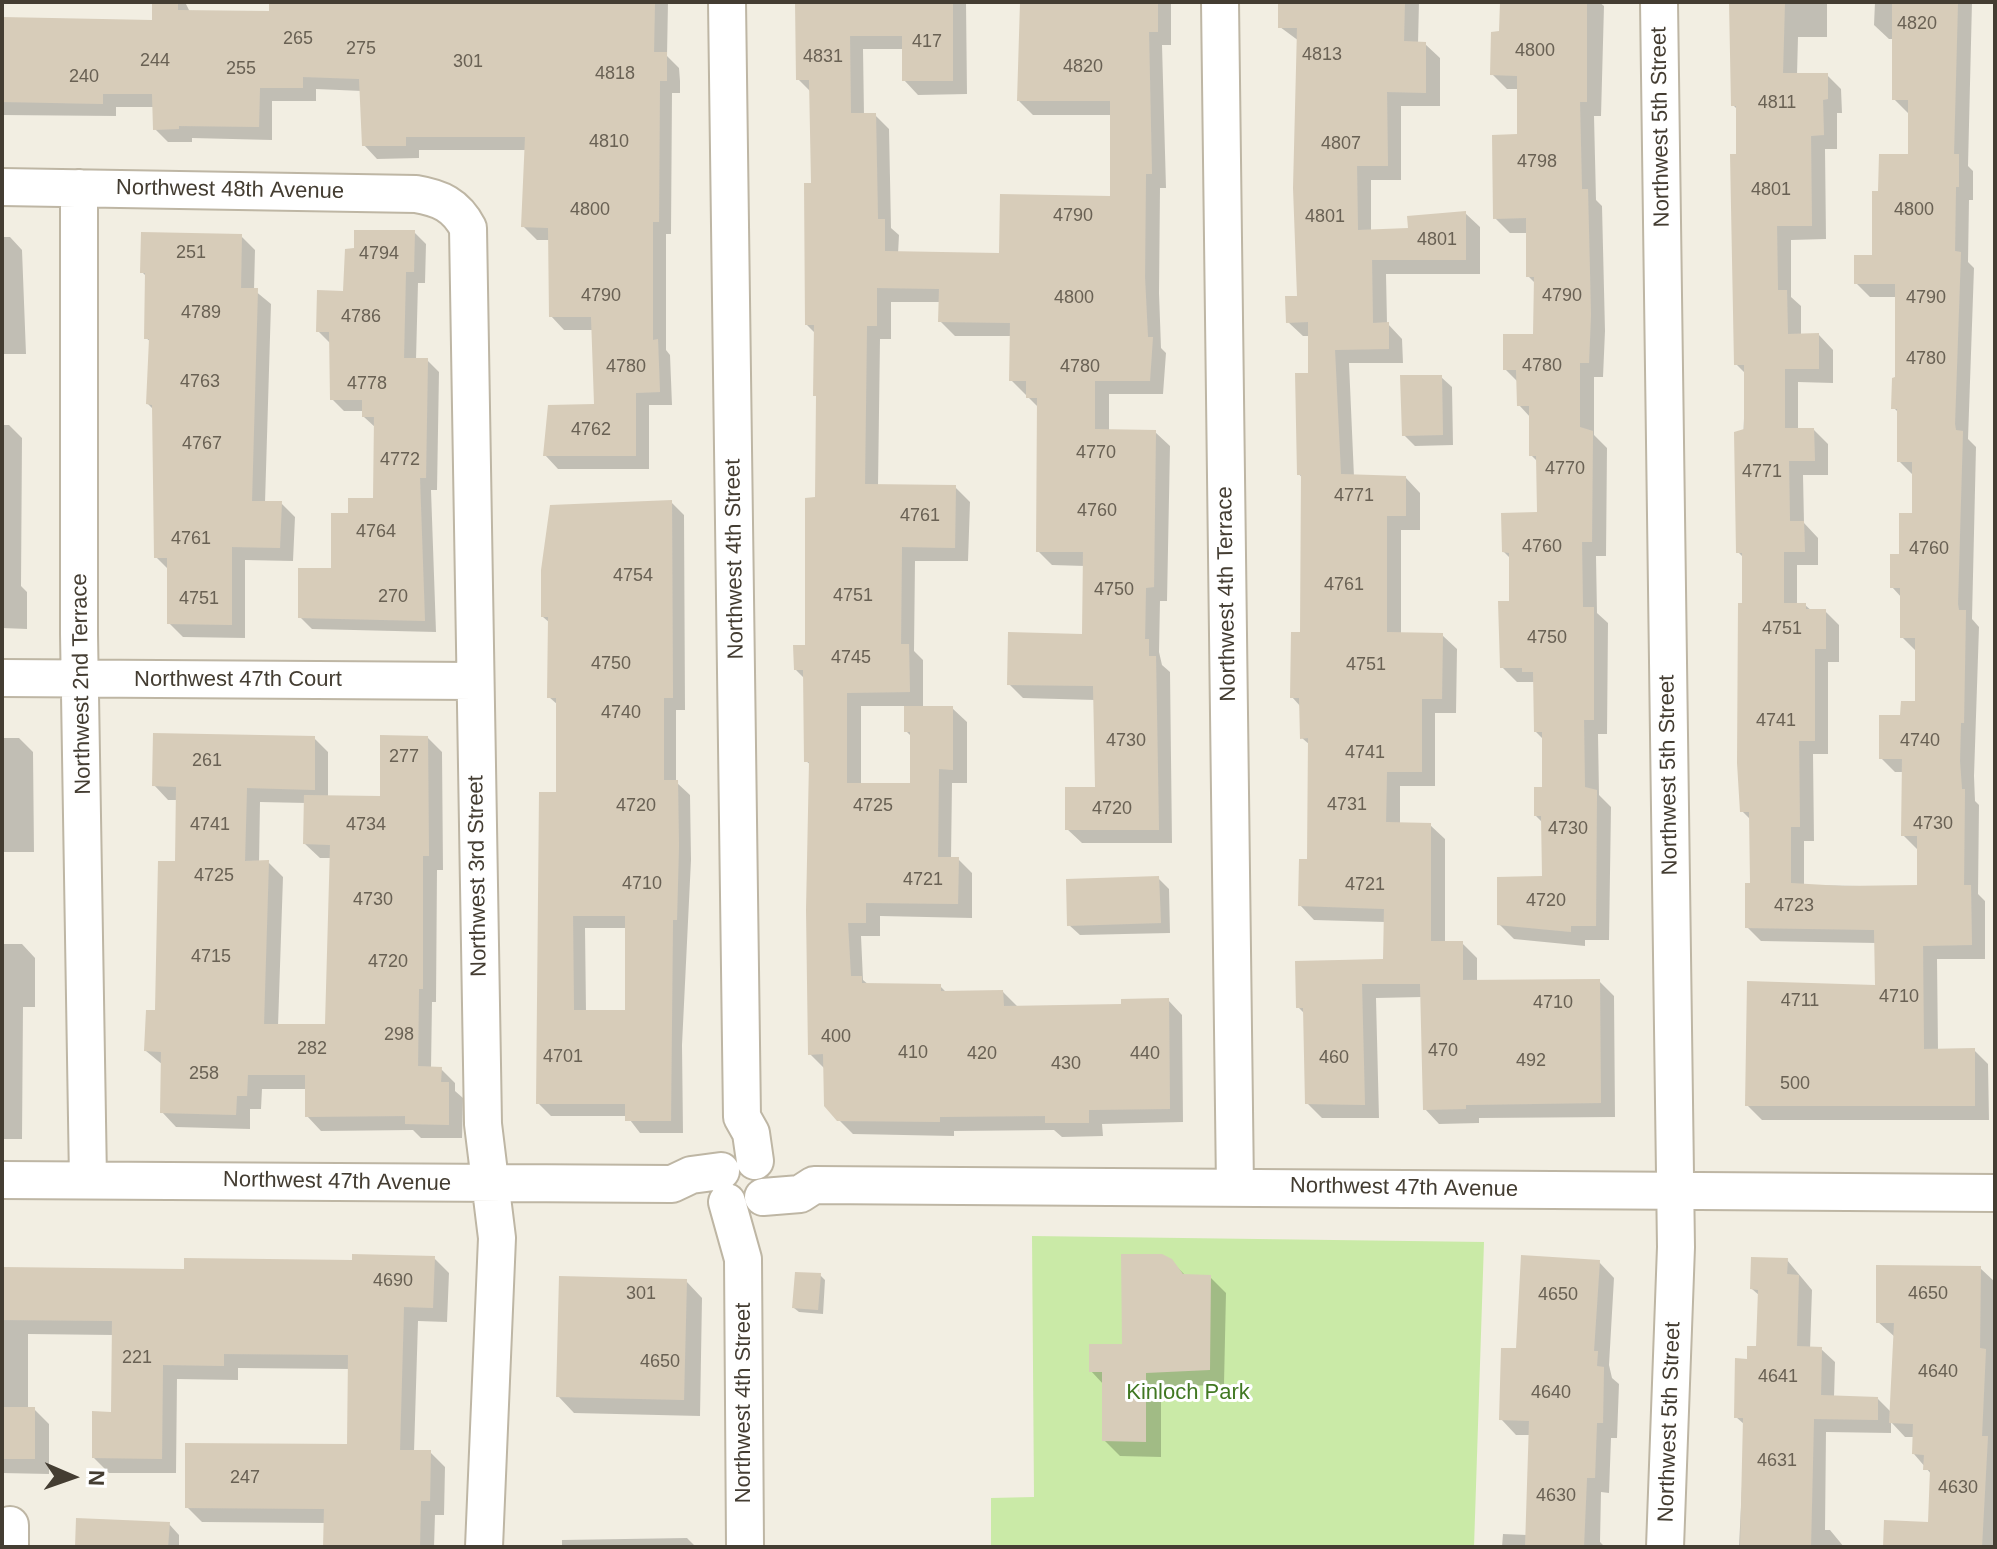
<!DOCTYPE html>
<html>
<head>
<meta charset="utf-8">
<style>
	body { margin:0 }
	#map { position:relative; width:1997px; height:1549px; overflow:hidden; background:#f2eee2; font-family:Arial,sans-serif }
	canvas { display:block }
	.frame { position:absolute; inset:0; border:4px solid #443d32; pointer-events:none }
	.north { position:absolute; left:32px; top:1437px; width:80px; height:80px; -webkit-text-stroke:6px #fff; paint-order:stroke; rotate:92deg; font-size:22px; font-weight:700; line-height:32px; text-align:center; color:#443d32 }
	.north::after { content:''; display:block; margin:auto; width:28px; height:36px; background:#443d32; clip-path:polygon(50% 0,100% 100%,50% 72%,0 100%) }
</style>
</head>
<body>
<div id="map">
<canvas width="1997" height="1549"></canvas>
<div class="frame"></div>
<div class="north">N</div>
</div>
<script>
const ctx = document.querySelector('canvas').getContext('2d');
ctx.lineJoin = 'round';
function fill(path, color) { ctx.fillStyle = color; ctx.fill(path, 'evenodd'); }
function strokePath(path, color, width, dash) { ctx.strokeStyle = color; ctx.lineWidth = width; ctx.lineCap = dash ? 'butt' : 'round'; ctx.setLineDash(dash || []); ctx.stroke(path); }
function write(font, color, halo, rows, align = 'center') {
  ctx.font = font + ' Arial,sans-serif'; ctx.lineWidth = 6; ctx.setLineDash([]); ctx.textBaseline = 'middle'; ctx.strokeStyle = halo; ctx.fillStyle = color; for (const [text, x, y, turn = 0] of rows) {
    ctx.save(); ctx.translate(x, y); ctx.rotate((+turn || 0) * Math.PI / 180); ctx.textAlign = isNaN(turn) ? turn : align; if (halo) ctx.strokeText(text, 0, 0); ctx.fillText(text, 0, 0); ctx.restore();
  }
}
const green = new Path2D(`
	M1032,1236l452,6 -10,305h-483v-49l43,-1z`);
const shadow = new Path2D(`
	M154,2h31l5,10 81,1v-11h397l-1,54 12,12 1,13v12h-8l-1,141h-5v116l4,5 2,50h-23v64h-91l-13,-14 51,-49 -3,-76h-29l-13,-14 -1,-76h-13l-14,-14 4,-76h-108v8l-42,1 -13,-14 -2,-54 -46,-2v12h-44v39l-80,-2v4h-24l-13,-13 -1,-22h-38v9l-114,-1v-95l152,2z
	M797,2h169l1,92 -49,1 -14,-15v-31h-41l1,66h11l14,14 2,99 8,7 -1,19 103,1 111,-57v-83h-79l-14,-14 3,-99h149v43h-9l4,143h-6l-1,105 2,55 5,5 -3,41h-54v37l46,1 15,14 -3,155h-7l-1,51 3,13 8,7 2,171h-90l-15,-14 30,-40 -2,-89 -72,-2 -14,-14 75,-48 1,-70 -33,-1 -14,-14 1,-143 -28,-28 1,-44h-57l-15,-15 1,-19h-50v37h-11l-2,147 77,1 15,15 -2,59h-53l-1,90 9,9v48h29l15,14v61h-15l-1,76h7l14,14v45l-92,-2v20h-19l2,44 6,5 71,1 7,7 56,-1 14,14h106l45,-6 14,15 1,107 -81,2 1,12 -41,1 -8,-7 -100,1v5l-101,-2 -15,-15 -13,-50 -15,-15 1,-289 -5,-4 -1,-82 -9,-9 11,-23 10,-148 1,-101 -2,-64 -9,-9 6,-140 -2,-93 -13,-13zM861,706h45v25l6,6 1,48h-52z
	M1280,2h139l-1,42h7l15,14v48h-39v74h-30v51l39,-1 55,-17 15,14v47h-94l1,49 15,16 1,24h-54l5,114 52,1 14,15v37h-19v104l41,1 15,14 -1,64h-21v73h-35v39h30l15,14v104h17l15,15v24l122,-1 15,15 1,121 -136,1v5l-40,1 -14,-15 -2,-112 -47,1 3,120h-57l-15,-15 -2,-89 -7,-7 87,-46v-39l-71,-2 -14,-15 9,-44 1,-116 -8,-7 -1,-31 -9,-10 10,-63 1,-155 -4,-5 11,-99v-39h-7l-15,-14 11,-24v-257l-19,-14z
	M1502,2h97l5,4 -3,110h-7l2,84 6,6 3,125 -2,46h-9v58l13,13 -1,108h-10l1,57 11,10 -1,111h-9l1,61 12,12 -2,133h-24v6l-71,-7 -15,-15 45,-46 -1,-55 -7,-7 8,-27v-49l-8,-8 -1,-50h-18l-15,-15 9,-64v-44l-7,-7 35,-38 -1,-52 -7,-7v-37l-12,-13 -1,-23 -13,-13 30,-33 1,-52 -8,-8v-43h-18l-15,-15 24,-82v-47h-12l-15,-15 9,-41z
	M1731,2h96v35h-29l-1,38h30l14,14 1,24h-5v36h-12l1,90 -35,1v57l10,9v30l18,-1 14,15v33l-35,-1v48h16l14,14v31h-25l1,48 14,15v27h-21v40h8l7,6h13l14,14v37h-11v92h-15l1,87h-10v44l115,2 -2,-38 -14,-14 1,-63h-9l-14,-14 21,-41 15,-14v-51l-15,-15v-39l-10,-11 22,-72 -1,-40 -14,-14v-48l-5,-5 3,-29v-82h-27l-14,-14 18,-26 6,-64 30,-37 -2,-43 -14,-14v-60h-5l-15,-14 1,-23h97l-4,164 5,5v29h-4l-1,62 6,6 -6,171 8,8 -4,172 7,8 -5,149 1,25 4,4 -1,89 7,7v58h-48l1,91h36l14,14 1,56h-227l-15,-15 130,-118 -1,-44 -115,-2 -14,-14 5,-42 -1,-65 -9,-9 2,-253 -6,-6 8,-178 -10,-10 2,-254 -5,-5z
	M414,232l12,12 -1,39h-7l-2,77h11l12,12 -2,118h-6l5,142 -124,-3 -12,-12 33,-47 17,-55 25,-15 1,-72 -12,-11v-6h-20l-12,-12 -2,-56 -12,-12 27,-38z
	M241,236l14,14 -1,40 17,14 -6,199h16l14,14 -2,44 -48,-1v78l-62,-1 -14,-14v-53l-13,-13 -2,-147 -6,-6 3,-62 -5,-4 1,-61 -5,-5z
	M2,237h8l12,13 4,104h-24z
	M1441,377l11,10 1,58 -38,1 -11,-11z
	M2,425h7l13,13 -1,148 6,6v37l-25,-1z
	M671,502l13,13 1,195h-9v72l14,13 1,65 -9,185 1,88h-43l-13,-17h-76l-13,-13 20,-309v-89l-9,-8 1,-74 -7,-6zM585,928h42v84h-41z
	M2,738h17l14,14 1,100h-30v53z
	M314,738l14,14v45l54,1 46,-60 14,14 1,118h-6l-1,132h-4l-1,67h10l14,14v8l8,7 -1,40h-41l-8,-8 -92,1 -14,-15v-27h-45l-1,20h-11v20l-74,-2 -14,-15 1,-47 -17,-14 11,-39 20,-149v-63h-9l-14,-15zM260,802l46,1 -1,41 15,14h12l-5,168h-49l5,-149 -15,-15 -9,1z
	M1158,878l11,11 1,44 -90,2 -11,-10z
	M2,944h20l13,14v49h-12l-1,132h-20z
	M434,1258l15,15 -2,49 -29,-1 -4,131h16l15,15 -1,48h-9l-1,32h-109l1,-24 -124,-1 -15,-15 162,-61 1,-77 -112,-1v12l-61,-1 -1,94h-67l-15,-15 19,-44v-79l-85,-1v75h6l15,15v50l-47,-1v-204l184,2z
	M1170,1260l17,17h23l16,16 -2,91 -63,4v69l-41,-1 -16,-16v-55l-13,-14 33,-25z
	M1787,1260l25,30 -2,59h11l14,13 -1,35 44,2 13,13 4,-75 -17,-15 102,-54 15,14v265h-110l45,-23 2,-49 -18,-21 1,-17h-10l-14,-15v11l-65,-1 -1,98h5l14,17h-105l6,-122 -9,-8 13,-56 9,-13 2,-52 -8,-7z
	M1599,1262l15,16 -5,87 3,13 7,6 -2,54h-6l-2,55 -8,-1 -1,50 5,5h-103l1,-13 24,1 3,-100h-14l-15,-16 17,-69z
	M820,1275l5,5 -2,34 -24,-2 -5,-4z
	M686,1281l16,17 -2,118 -126,-3 -16,-17z
	M169,1524l10,11v12h-102z
	M687,1538l9,9h-134v-7z`);
const building = new Path2D(`
	M152,2h26v8l91,1v-9h386l-1,50h13v29h-7l-1,141h-6v118l5,-1 2,53 -24,1v63h-93l5,-51 46,-1 -3,-87h-42l-1,-89 -27,-1 4,-90h-119v9h-44l-3,-67 -56,-2v11h-43l-1,39 -80,-1v3l-26,1 -1,-36h-49v10l-101,-2v-85l150,3z
	M795,2h158v79h-51v-45h-52l1,77h25l2,106h7v32l114,2 1,-59 110,2v-95h-93l3,-99h138v30h-9l3,142h-6l-1,103 3,60h5l-3,44h-55v48l61,1 -2,157 -8,1 -1,51h4v17h7l3,174h-94v-43h30l-2,-101 -86,-1 1,-53 74,2 1,-82h-47l1,-154h-11v-17h-17l1,-58 -72,-1 1,-33 -62,-1v38h-10l-2,158 91,1 -1,63 -53,-1 -1,97h8l1,48 -63,1v90h63v-51h-6v-26h49v64l-14,-1 -1,88h21l-1,47 -92,-1v20h-18l3,53h11v7l79,1v7l62,-1 1,16 117,-2v-5l48,-1 1,111 -81,1v13h-44v-7l-105,1v5l-103,-1 -13,-15 -1,-52 -15,1 -2,-145 3,-148h-5l-1,-92h-9l-1,-25h12v-147l10,-1 1,-101h-3l1,-71h-9l-1,-142h7l-2,-103h-13z
	M1278,2h127l-1,39 22,1v51l-39,-1 1,74h-31l1,64 50,-2 -1,-12 59,-5v49h-94l1,63 16,-1v27l-54,1 6,124 65,2v40h-19v116l56,1 -1,66h-20v73h-35l-1,50 45,1v118h32v39l137,-1 1,124 -135,2v4l-43,1 -3,-126h-58l3,121 -60,-1 -2,-96h-7l-1,-47 88,-2 1,-50 -86,-3 1,-47h8l1,-121 -8,1 -1,-41h-9l1,-66h9l1,-157h-4l-2,-102h13v-51l-22,1 -1,-27h12l-4,-108 4,-160h-19z
	M1500,2h87v100h-7l2,87h6l3,126 -2,48h-9v64l13,4 -1,111h-10l1,65h11v113h-10l1,67 12,3 -1,136h-25v6l-74,-7v-48l45,-1 -1,-60h-7v-29h8v-55h-8l-1,-60h-11v-4h-22l-2,-67h11v-48l-7,-1 -1,-39 36,-1 -1,-56h-7v-50h-12l-1,-36h-13v-36h30l1,-57h-8v-59l-33,1 -1,-84 25,-1v-58l-27,-1 1,-43 8,-1z
	M1729,2h56l-2,71h45v26l-5,1 1,35 -13,1 1,90h-35l1,64h9l1,44 31,-1v36h-34v59h29l1,33h-26l1,60h14l1,31h-21v51h22v6h20v40h-11v92h-16l1,86h-9v56l52,3 74,-1v-49h-16l1,-77h-23v-44h21l1,-14h14v-63h-15v-50h-10v-34h9v-41h13v-51h-15v-53h-6l1,-31 3,-1v-93h-41v-29h18v-64h6l1,-37h29v-54h-16v-98h66l-4,152h5v33h-3l-1,64 6,1 -6,172 1,6 7,1 -5,173 1,6h7l-2,113h-3l-1,38 2,28h3l-1,96h7l1,60 -49,1 1,103 51,-1v58h-230l2,-125 128,4 -1,-55 -129,-2v-45h5l-1,-71h-9l-3,-49 1,-160h4v-50h-6l-2,-121 10,-3v-64h-10l-4,-211h6v-48h-5z
	M354,230h61l-1,42h-8l-2,86h24l-2,120h-6l5,143 -127,-3v-50h33v-55h17v-15h25l1,-81h-12v-17h-32l-1,-68h-13l1,-42 26,1 2,-42 9,-1z
	M141,232l101,2 -1,54h17l-6,213h30l-2,47 -48,-1v78l-65,-1v-66h-13l-2,-153 -6,-1 3,-65h-5l1,-66h-5z
	M1400,375h42l1,60 -41,1z
	M672,500l1,198h-9v82h14l1,66 -2,74h-4l-2,201h-46v-17h-89l3,-312h17v-94h-9l1,-81h-7v-47l9,-65zM573,916h52v94h-51z
	M153,733l162,3v54l-68,-2 -2,73 24,-1 -5,164h61l5,-179 -27,-1 1,-49 76,1v-61l48,1 1,120h-6v133h-4l-1,77 24,1 -1,15h8v43l-44,-1v-8l-100,1v-42h-57l-1,21h-10l-1,19 -76,-2 1,-61 -17,-1 2,-41h9l3,-149h17l1,-74 -24,-1z
	M1159,876l2,47 -94,3 -1,-47z
	M352,1254l83,2 -2,52 -29,-1 -4,143h31l-1,51h-9l-1,46h-97l1,-38 -139,-1v-65l162,1 1,-89 -124,-1v12l-61,-1 -1,94 -70,-1v-47l19,1 1,-91 -110,-1v-53l182,2v-11l168,2z
	M1121,1254h41l10,5 11,15 28,1 -1,95 -64,3v69l-44,-1v-69h-13v-28h33z
	M1521,1255l79,5 -6,91h4l-1,15 7,1 -1,56h-6l-2,55h-8l-3,69h-59l4,-126 -30,-1 2,-72h15z
	M1751,1257l37,1 -1,16 12,1 -2,71 25,1 -1,48 57,2v23l-64,-1 -3,128h-71l3,-129h-9l1,-60 12,1v-13h9l2,-56 -8,-1z
	M1876,1265l105,1 -1,82 6,1 -4,87h6l-6,111h-99l1,-27 44,2 2,-52h-7l1,-15 -12,-1 1,-30 -24,-1 5,-100h-18z
	M795,1272l26,1 -3,37 -26,-2z
	M559,1276l128,3 -3,121 -128,-3z
	M2,1407h33v52h-33z
	M76,1518l94,4 -2,25h-93z`);
const minor = new Path2D(`
	M727,2l15,1115 9,16 4,28
	M1220,2l15,1185
	M1659,2l17,1245 -11,300
	M2,187l414,7c24,4 40,11 52,34l15,896 14,114 -13,309
	M79,188v446l9,545
	M2,678l472,3
	M2,1180l670,4 19,-9 30,-4
	M763,1197l37,-3 14,-9 1181,8
	M727,1202l16,57 2,288
	M10,1547v-22`);
const numberNames = [
	["4820",1917,24],
	["265",298,39],
	["417",927,42],
	["275",361,49],
	["4800",1535,51],
	["4813",1322,55],
	["4831",823,57],
	["244",155,61],
	["301",468,62],
	["4820",1083,67],
	["255",241,69],
	["4818",615,74],
	["240",84,77],
	["4811",1777,103],
	["4810",609,142],
	["4807",1341,144],
	["4798",1537,162],
	["4801",1771,190],
	["4800",590,210],
	["4800",1914,210],
	["4790",1073,216],
	["4801",1325,217],
	["4801",1437,240],
	["251",191,253],
	["4794",379,254],
	["4790",601,296],
	["4790",1562,296],
	["4800",1074,298],
	["4790",1926,298],
	["4789",201,313],
	["4786",361,317],
	["4780",1926,359],
	["4780",1542,366],
	["4780",626,367],
	["4780",1080,367],
	["4763",200,382],
	["4778",367,384],
	["4762",591,430],
	["4767",202,444],
	["4770",1096,453],
	["4772",400,460],
	["4770",1565,469],
	["4771",1762,472],
	["4771",1354,496],
	["4760",1097,511],
	["4761",920,516],
	["4764",376,532],
	["4761",191,539],
	["4760",1542,547],
	["4760",1929,549],
	["4754",633,576],
	["4761",1344,585],
	["4750",1114,590],
	["4751",853,596],
	["270",393,597],
	["4751",199,599],
	["4751",1782,629],
	["4750",1547,638],
	["4745",851,658],
	["4750",611,664],
	["4751",1366,665],
	["4740",621,713],
	["4741",1776,721],
	["4730",1126,741],
	["4740",1920,741],
	["4741",1365,753],
	["277",404,757],
	["261",207,761],
	["4731",1347,805],
	["4720",636,806],
	["4725",873,806],
	["4720",1112,809],
	["4730",1933,824],
	["4741",210,825],
	["4734",366,825],
	["4730",1568,829],
	["4725",214,876],
	["4721",923,880],
	["4710",642,884],
	["4721",1365,885],
	["4730",373,900],
	["4720",1546,901],
	["4723",1794,906],
	["4715",211,957],
	["4720",388,962],
	["4710",1899,997],
	["4711",1800,1001],
	["4710",1553,1003],
	["298",399,1035],
	["400",836,1037],
	["282",312,1049],
	["470",1443,1051],
	["410",913,1053],
	["420",982,1054],
	["440",1145,1054],
	["4701",563,1057],
	["460",1334,1058],
	["492",1531,1061],
	["430",1066,1064],
	["258",204,1074],
	["500",1795,1084],
	["4690",393,1281],
	["301",641,1294],
	["4650",1928,1294],
	["4650",1558,1295],
	["221",137,1358],
	["4650",660,1362],
	["4640",1938,1372],
	["4641",1778,1377],
	["4640",1551,1393],
	["4631",1777,1461],
	["247",245,1478],
	["4630",1958,1488],
	["4630",1556,1496]
];
const streetNames = [
	["Northwest 5th Street",1661,127,-91],
	["Northwest 48th Avenue",230,190,1],
	["Northwest 4th Street",735,559,-91],
	["Northwest 4th Terrace",1227,594,-91],
	["Northwest 47th Court",238,680],
	["Northwest 2nd Terrace",82,684,-91],
	["Northwest 5th Street",1669,775,-91],
	["Northwest 3rd Street",478,876,-91],
	["Northwest 47th Avenue",337,1182,1],
	["Northwest 47th Avenue",1404,1188,1],
	["Northwest 4th Street",744,1403,-90],
	["Northwest 5th Street",1670,1422,-88]
];
const parkNames = [
	["Kinloch Park",1188,1393]
];
fill(green, '#caeaa7');
fill(shadow, '#0003');
fill(building, '#d7ccb9');
strokePath(minor, '#beb6a4', 40);
strokePath(minor, '#fff', 36);
write('18px', '#696154', null, numberNames);
write('22px', '#443d32', '#fff', streetNames);
write('22px', '#417822', '#fff', parkNames);
</script>
</body>
</html>
